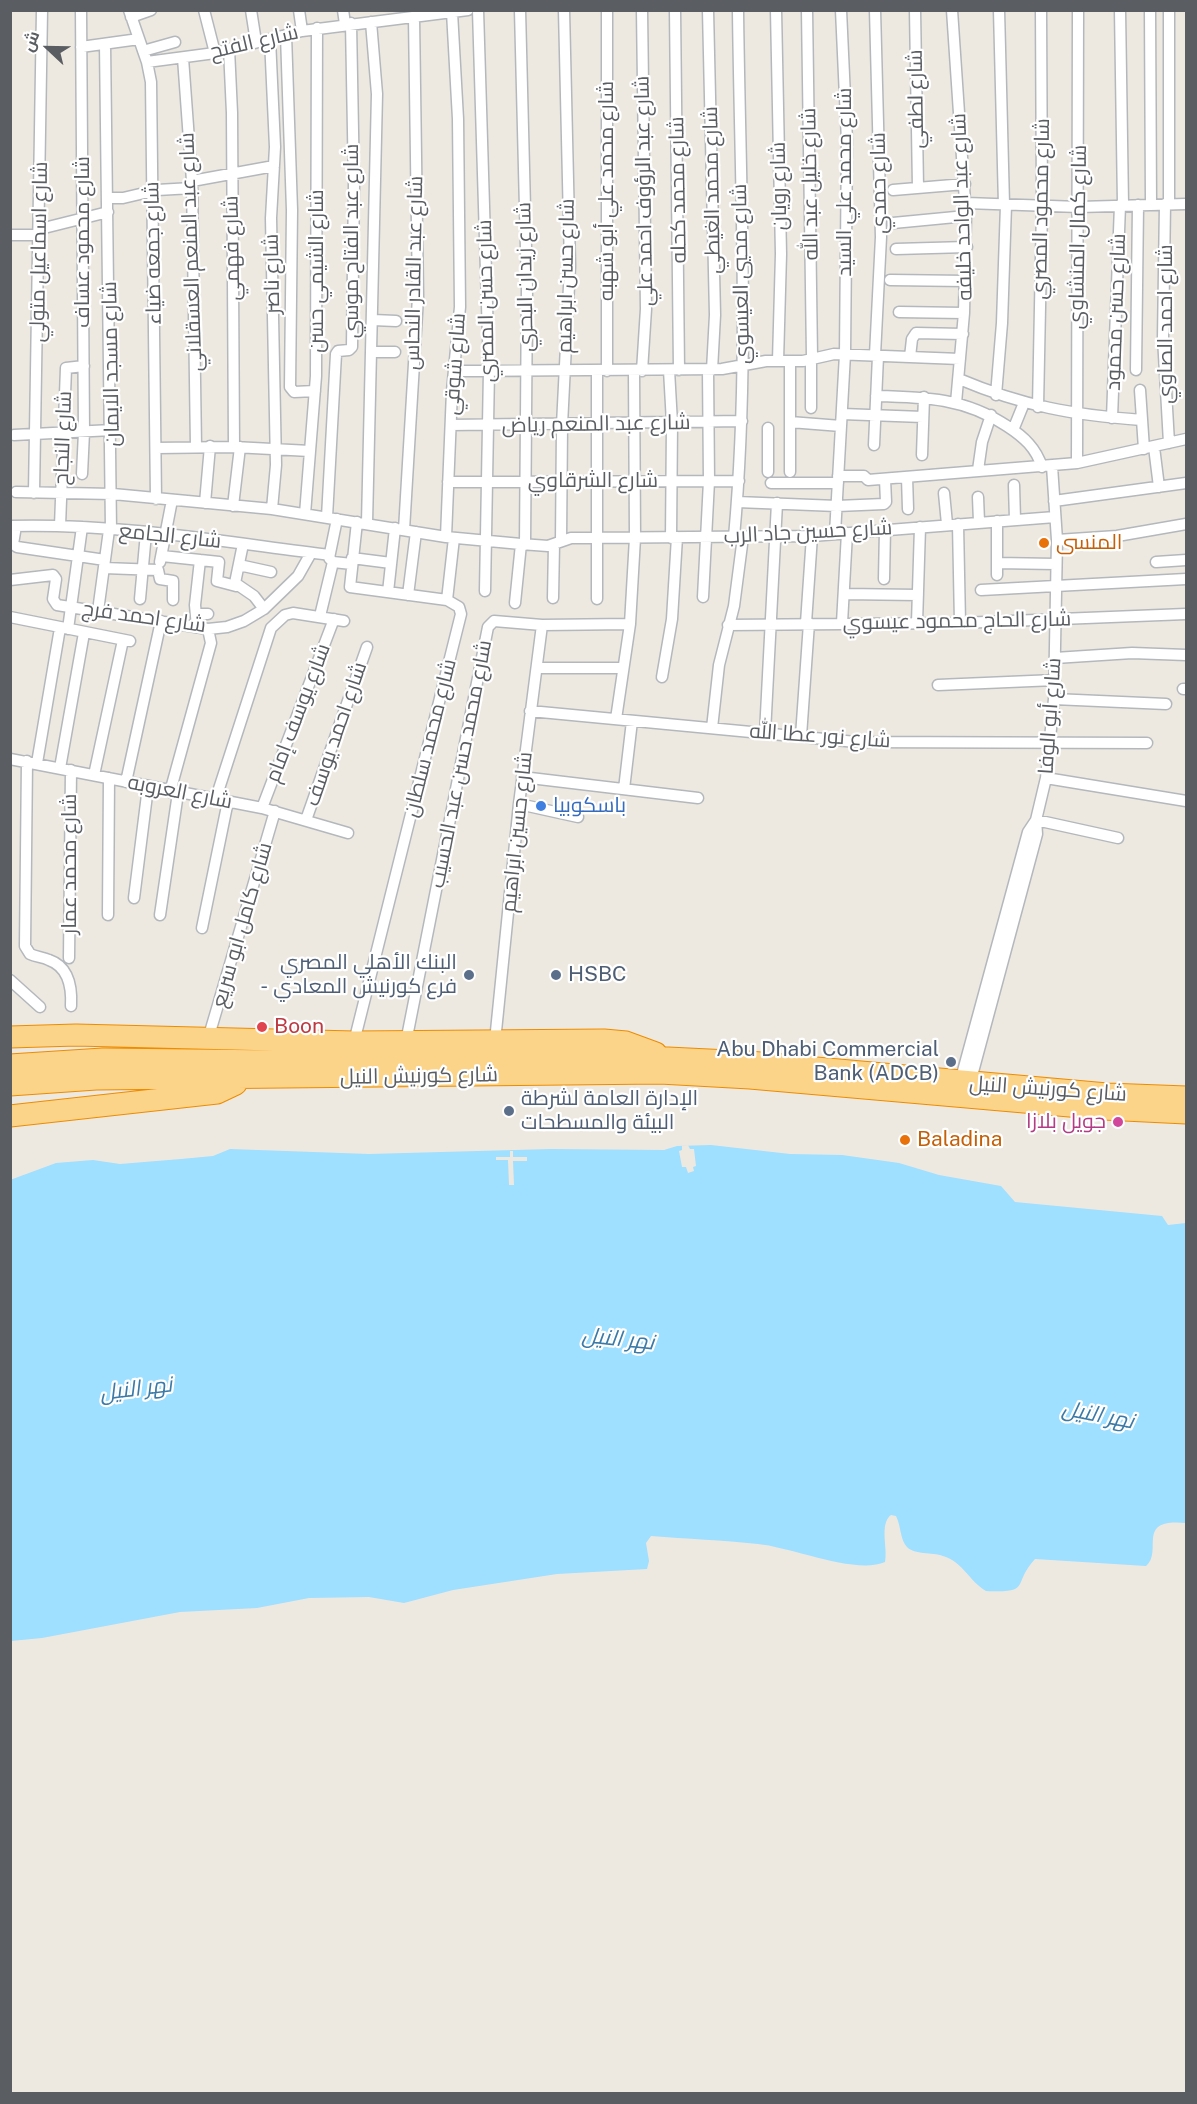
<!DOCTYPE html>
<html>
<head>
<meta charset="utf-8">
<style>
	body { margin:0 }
	#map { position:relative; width:1197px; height:2104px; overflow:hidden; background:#ede9e1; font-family:"Public Sans",Cairo,sans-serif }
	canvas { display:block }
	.frame { position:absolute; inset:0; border:12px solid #5a5e62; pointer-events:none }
	.north { position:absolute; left:18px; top:18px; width:60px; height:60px; -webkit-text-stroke:4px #fff; paint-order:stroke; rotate:292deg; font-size:16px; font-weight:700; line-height:24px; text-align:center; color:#5a5e62 }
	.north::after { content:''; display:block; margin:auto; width:21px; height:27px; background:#5a5e62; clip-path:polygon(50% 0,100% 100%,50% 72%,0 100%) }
</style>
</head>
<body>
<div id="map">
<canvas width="1197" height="2104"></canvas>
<div class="frame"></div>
<div class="north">ش</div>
</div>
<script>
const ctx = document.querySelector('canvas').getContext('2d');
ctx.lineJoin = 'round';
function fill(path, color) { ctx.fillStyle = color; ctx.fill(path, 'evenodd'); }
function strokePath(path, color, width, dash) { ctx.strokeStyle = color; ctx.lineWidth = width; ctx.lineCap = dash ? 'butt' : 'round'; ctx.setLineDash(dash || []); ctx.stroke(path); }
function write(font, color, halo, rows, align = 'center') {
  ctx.font = font + ' "Public Sans",Cairo,sans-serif'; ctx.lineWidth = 4.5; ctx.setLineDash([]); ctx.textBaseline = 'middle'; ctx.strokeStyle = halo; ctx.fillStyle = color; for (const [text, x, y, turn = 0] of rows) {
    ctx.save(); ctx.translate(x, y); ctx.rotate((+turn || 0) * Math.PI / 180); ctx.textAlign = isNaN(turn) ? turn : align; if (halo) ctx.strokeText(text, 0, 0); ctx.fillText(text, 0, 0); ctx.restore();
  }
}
const water = new Path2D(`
	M711,1145l79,9 52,1 57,8 40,12 62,11 14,16 147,14 6,9 18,-2v300c-52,-5 -22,28 -40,43l-111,-7c-24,26 -2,34 -49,32 -17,-10 -23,-29 -43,-35 -11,-4 -28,-1 -36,-9 -7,-7 -6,-22 -11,-31l-5,-1c-12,9 -3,33 -6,47 -29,13 -94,-15 -127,-18 -35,-4 -71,-5 -107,-8l-5,7 3,18 -2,8 -90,5 -104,16 -49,13 -35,-6 -60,1 -52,10 -77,4 -138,26 -31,3 -1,-461 46,-17 37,-3 27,4 61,-5 32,-3 17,-7 139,5 182,-5 113,1 13,-4z`);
const pier = new Path2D(`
	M688,1145l2,4h4l2,17 -3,1 1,4 -6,2 -2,-6h-4l-3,-16 3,-1v-4z
	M510,1151h3v6h14v4h-14l1,24h-5l-1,-25h-12v-3h14z`);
const street = new Path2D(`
	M81,10l3,422 -2,42
	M129,10l18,52 4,20 5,417
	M204,10l11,43
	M251,10l5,32
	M299,10l3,21
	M343,10l2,14
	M478,10l11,360 -4,221
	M520,10l7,278 -2,257
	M607,10v361
	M675,10l4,360
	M708,10l7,305 -3,55
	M776,10l5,244 -3,107
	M807,10l5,347
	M875,10l6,227 -6,118
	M915,10l3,178
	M952,10l14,206 -2,97 -8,90
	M999,10l5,195
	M1120,10l3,195
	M1150,10l1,194
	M1169,10v194
	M131,17l20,-7
	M286,35l6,175 -2,177 4,5 21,-1
	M270,39l5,108 -4,71 5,247 -4,44
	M105,44l6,486
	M81,47l58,-8
	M229,49l3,64 2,334
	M143,51l32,-9
	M183,58l9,123 4,266
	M147,62l68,-9 87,-22 166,-21
	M192,181l82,-15
	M893,190l72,-6
	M108,198h15l34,-8 35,-2
	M966,203l113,4 107,-3
	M1165,204l-2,134 6,105
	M893,223l73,-7
	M40,229l68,-17
	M10,235h29
	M896,249l71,-2
	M890,280l76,1
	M899,312l65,1
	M373,320l23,1
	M372,352h23
	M910,357l2,-18 4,-6 47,1
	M811,358v50
	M669,370l3,53 -1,115
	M1136,370l2,-165
	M454,371l268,-2 44,-8h37l31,-7 126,5
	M597,371v228
	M642,371l4,-62 -4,-299
	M959,379c64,27 114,36 183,41
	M1140,390l4,59
	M996,395l6,-72 4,-118
	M876,396c49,1 89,2 131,30 17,11 29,22 35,41
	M1038,407l4,-200 -1,-197
	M842,414l81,3
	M1112,418l8,-213
	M790,422l51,4
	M451,425l291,-4
	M1013,430l11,-27
	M14,435l98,-5
	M874,445l4,-89
	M1154,447l5,40
	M156,448l78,-1 76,4
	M922,455l2,-58
	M1077,463l1,-453
	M978,470l4,-28 9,-27
	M768,472v-44
	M790,472v-111
	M838,476h26l4,4 209,-17 109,-24
	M907,477l1,32
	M448,482l291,-1
	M771,483h67
	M1014,485l1,35
	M16,492l97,2 159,15 174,28 75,7 27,2 23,-8 241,-2 243,-19
	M34,493l8,-483
	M944,493l3,31
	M978,497l1,25
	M1054,501l132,-18
	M737,502l100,4 47,-2 2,-2 -1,-23
	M205,503l5,-57
	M233,506l7,-59
	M305,514l11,-138 1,-348
	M327,517l9,-163 2,-3 11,-1 3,-3 2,-162 -3,-162
	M337,519l-8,39 4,4 19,2
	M367,523l10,-429 -6,-72
	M958,524l2,99
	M10,526c107,-3 214,16 319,29
	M16,526l-3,18 4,3 88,13
	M60,526l6,-158 18,-2
	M404,530l14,-233 -4,-280
	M835,534l10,-180 2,-213 -6,-131
	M446,537l6,-146 8,-84 -2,-188 -6,-107
	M734,537c16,-175 6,-351 4,-527
	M1057,540l60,-4 69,-12
	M561,541l1,-116 8,-159 -6,-256
	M243,544l-8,39 19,13 10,13
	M162,556l57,6 -2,19 19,5
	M352,558l39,5
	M160,562l12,-62
	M1156,562l30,-2
	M997,563l59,1
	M239,565l32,7
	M104,568l54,2 2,9 13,2v19
	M997,575v-54
	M884,579l1,-50
	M10,580l43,-5 3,4 -3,20 4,6 151,24 19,-2 17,-6 20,-12 34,-33 13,-23
	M981,590l205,-11
	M388,592l7,-64
	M844,594l74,1
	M408,595l8,-63
	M703,597l6,-116 -1,-111
	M553,598l1,-54
	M140,599l6,-66
	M447,600l7,-62
	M515,603l6,-59
	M98,611l11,-81
	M196,614h12
	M320,616l13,-54
	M10,617l120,24
	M806,623l6,-87
	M842,623l5,-90
	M917,623l3,-96
	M728,625l232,-2 226,-9
	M197,627l-2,-22 5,-45
	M68,629l14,-102
	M1055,658l77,-5 54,2
	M537,668h86
	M662,677l10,-58 5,-82
	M938,685l117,-5
	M1183,689h3
	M1054,699l112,5
	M530,711l326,31 291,1
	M616,719l14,-95 5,-86 -1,-167
	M712,728l7,-63 15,-59 9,-69
	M765,733l12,-230
	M801,736l8,-113
	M10,759l252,49 86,25
	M27,761l-2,185 5,8c6,3 13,3 19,6 20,7 23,28 22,46
	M37,763l23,-135
	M60,768l24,-135
	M94,775l29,-135
	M522,777l176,21
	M1046,778l140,23
	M126,782l35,-161
	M624,789l8,-68
	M170,792l41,-149 -3,-14
	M216,798l55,-170 14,-13 8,-2 51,8
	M519,804l59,13
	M262,808l72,-189
	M306,820l61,-173
	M1036,820l82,18
	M134,898l14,-111
	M108,915l1,-137
	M160,915l18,-122
	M202,928l26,-127
	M69,958l2,-188
	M10,980l30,27
	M208,1039l67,-228
	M495,1041l24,-237 23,-179
	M354,1042l107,-428 -2,-7 -12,-7 -97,-13 7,-65
	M406,1042l82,-415 6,-6 48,4 88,-1
	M960,1082l68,-250 8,-12
	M970,1083l67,-249 -1,-14 10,-42 8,-79 3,-159 -5,-74`);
const highway = new Path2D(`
	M10,1037l66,-2 278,7 250,-2 22,2 30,11
	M10,1065l93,-6 257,3 308,-4 81,4 358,32 79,3
	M10,1085l86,-6 564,-6 90,5 354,31 82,4
	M10,1116l207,-23 19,-9`);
const markers = [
	[1044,543,6,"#e8710a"],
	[541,806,6,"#3f7fe0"],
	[469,975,6,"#5c6f8a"],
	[556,975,6,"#5c6f8a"],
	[262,1027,6,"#e0444e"],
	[951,1062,6,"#5c6f8a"],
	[509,1111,6,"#5c6f8a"],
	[1118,1122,6,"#d1479c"],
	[905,1140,6,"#e8710a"]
];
const streetNames = [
	["شارع الفتح",254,42,-13],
	["شارع لطفي",916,99,-91],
	["شارع محمد علي السيد",845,182,-90],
	["شارع حمدي",879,183,-91],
	["شارع خليل عبد الله",810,184,-91],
	["شارع رويان",779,186,-91],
	["شارع محمد كحله",678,190,-91],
	["شارع محمد الغيطي",712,190,-91],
	["شارع محمد علي أبو شهبه",607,191,-90],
	["شارع عبد الرؤوف احمد علي",644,191,-91],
	["شارع عبد الواحد خليفه",962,207,-92],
	["شارع محمود المصري",1041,209,-89],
	["شارع كمال المنشاوي",1078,237,-89],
	["شارع عبد الفتاح موسي",352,241,-90],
	["شارع محمود عساف",83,242,-90],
	["شارع فهمي",232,248,-91],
	["شارع اسماعيل متولي",39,252,-89],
	["شارع عبد المنعم العسقلاني",191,252,-92],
	["شارع جمعه ضياء",153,253,-91],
	["شارع الشيمي حسن",317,271,-90],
	["شارع عبد القادر النحاس",414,273,-89],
	["شارع ناصر",272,274,-91],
	["شارع محيي العيسوي",741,274,-91],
	["شارع حسن ابراهيم",566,276,-89],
	["شارع زيدان البحري",525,277,-91],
	["شارع حسن المصري",486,301,-91],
	["شارع حسن محمود",1116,312,-88],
	["شارع احمد الصاوي",1166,324,-90],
	["شارع مسجد الايمان",111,364,-91],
	["شارع شوقي",455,364,-86],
	["شارع عبد المنعم رياض",596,424,-1],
	["شارع النجاح",63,438,-88],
	["شارع الشرقاوي",593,481],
	["شارع حسين جاد الرب",808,532,-3],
	["شارع الجامع",170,536,6],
	["شارع احمد فرج",144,617,8],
	["شارع الحاج محمود عيسوي",957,621,-1],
	["شارع يوسف إمام",298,713,-69],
	["شارع أبو الوفا",1050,716,-86],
	["شارع احمد يوسف",336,734,-71],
	["شارع نور عطا الله",820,736,4],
	["شارع محمد سلطان",430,738,-76],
	["شارع محمد حسن عبد الحسيب",461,764,-79],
	["شارع العروبه",180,792,11],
	["شارع حسين ابراهيم",517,832,-84],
	["شارع محمد عمار",70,864,-90],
	["شارع كامل ابو سريع",242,925,-74],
	["شارع كورنيش النيل",419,1076,-1],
	["شارع كورنيش النيل",1048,1089,4]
];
const foodNames = [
	["المنسى",1056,543],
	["Baladina",917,1140]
];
const shopNames = [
	["باسكوبيا",553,806]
];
const serviceNames = [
	["البنك الأهلي المصري",457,963],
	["- فرع كورنيش المعادي",457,987],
	["HSBC",568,975,"left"],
	["Abu Dhabi Commercial",939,1050],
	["Bank (ADCB)",939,1074],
	["الإدارة العامة لشرطة",521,1099,"left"],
	["البيئة والمسطحات",521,1123,"left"]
];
const healthNames = [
	["Boon",274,1027]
];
const hotelNames = [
	["جويل بلازا",1106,1122]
];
const waterNames = [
	["نهر النيل",618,1339,6],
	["نهر النيل",136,1389,-7],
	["نهر النيل",1098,1415,11]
];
fill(water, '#9fdfff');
fill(pier, '#ede9e1');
strokePath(street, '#b4b8bc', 13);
strokePath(highway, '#ed8c01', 23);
strokePath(street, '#fff', 10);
strokePath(highway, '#fcd489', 21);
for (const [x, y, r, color] of markers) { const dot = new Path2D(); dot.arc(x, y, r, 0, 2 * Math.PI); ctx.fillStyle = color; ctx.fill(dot); strokePath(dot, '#fff', 2); }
write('21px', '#5a5e62', '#fff', streetNames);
write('21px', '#c56008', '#fff', foodNames, 'left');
write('21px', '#366cbe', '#fff', shopNames, 'left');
write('21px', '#4e5e75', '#fff', serviceNames, 'right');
write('21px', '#be3a42', '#fff', healthNames, 'left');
write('21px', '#b23c85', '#fff', hotelNames, 'right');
write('italic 22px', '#3b7aa7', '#fff', waterNames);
</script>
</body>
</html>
